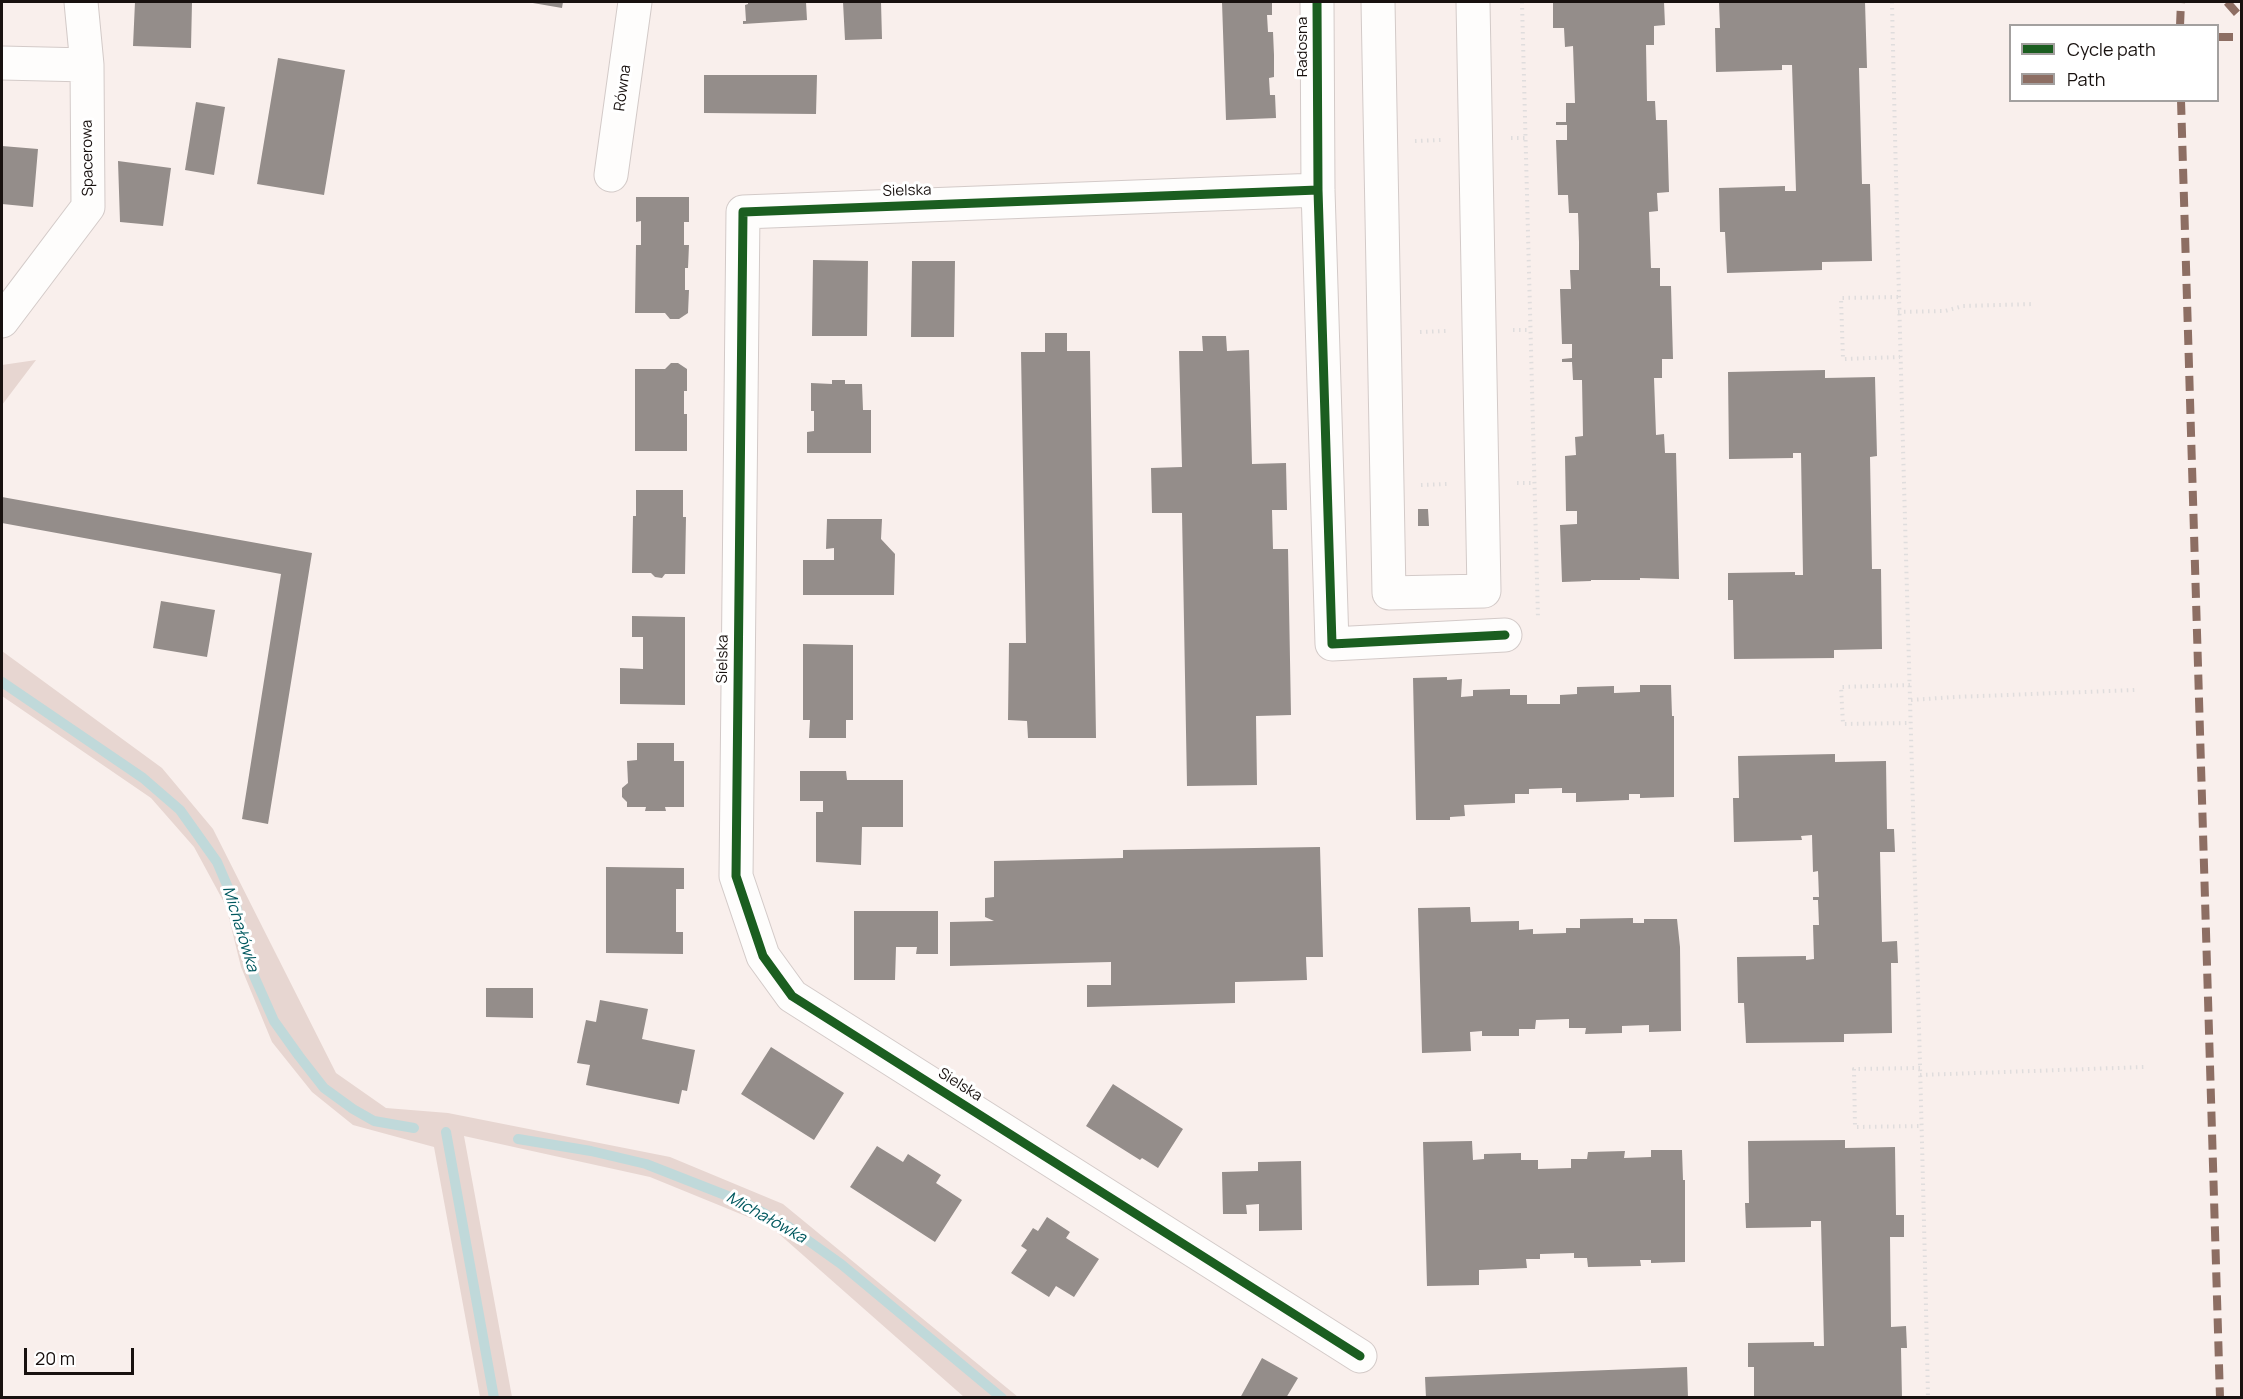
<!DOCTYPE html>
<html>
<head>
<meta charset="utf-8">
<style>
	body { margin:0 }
	#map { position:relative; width:2243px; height:1399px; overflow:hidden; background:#f9efec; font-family:Manrope,sans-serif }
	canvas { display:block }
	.frame { position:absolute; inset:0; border:3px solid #18110f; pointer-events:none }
	.legend { position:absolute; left:2009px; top:24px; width:210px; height:78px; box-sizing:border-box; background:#fff; border:2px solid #a3a09f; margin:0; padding:8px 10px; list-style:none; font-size:18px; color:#18110f }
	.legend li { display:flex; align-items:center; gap:12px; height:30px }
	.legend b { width:30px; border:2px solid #a3a09f }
	.scale { position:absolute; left:24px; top:1348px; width:110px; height:27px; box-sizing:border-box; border:3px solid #18110f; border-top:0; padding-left:8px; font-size:18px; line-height:21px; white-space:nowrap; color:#18110f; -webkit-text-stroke:4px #fff; paint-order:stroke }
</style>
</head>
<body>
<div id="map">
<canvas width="2243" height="1399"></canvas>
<div class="frame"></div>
<ul class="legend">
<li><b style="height:8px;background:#1b5e20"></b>Cycle path</li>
<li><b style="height:8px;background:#8d6e63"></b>Path</li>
</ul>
<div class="scale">20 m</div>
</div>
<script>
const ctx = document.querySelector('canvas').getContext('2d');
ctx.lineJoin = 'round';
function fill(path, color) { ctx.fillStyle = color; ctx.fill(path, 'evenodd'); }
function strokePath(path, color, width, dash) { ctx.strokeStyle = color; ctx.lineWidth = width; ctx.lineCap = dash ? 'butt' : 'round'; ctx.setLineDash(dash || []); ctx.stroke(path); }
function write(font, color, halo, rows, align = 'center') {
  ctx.font = font + ' Manrope,sans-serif'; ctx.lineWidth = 6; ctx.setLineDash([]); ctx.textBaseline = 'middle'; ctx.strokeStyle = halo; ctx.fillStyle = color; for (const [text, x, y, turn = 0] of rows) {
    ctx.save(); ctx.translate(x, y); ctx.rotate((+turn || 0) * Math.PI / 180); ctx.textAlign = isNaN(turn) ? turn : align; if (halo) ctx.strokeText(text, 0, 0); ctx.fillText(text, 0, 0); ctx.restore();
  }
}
const green = new Path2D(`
	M36,360l-34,45v-40z
	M2,651l160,117 51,61 123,244 50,35 62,5 222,44 113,47 235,193h-54l-194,-171 -120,-49 -186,-41 48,261h-32l-46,-250 -81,-22 -41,-33 -40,-50 -31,-75 -15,-61 -32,-59 -43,-49 -149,-102z`);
const stream = new Path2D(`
	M2,682l141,96 37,32 37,52 19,44 18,70 20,45 25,35 25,32 29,21 21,12 40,7
	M446,1132l48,266
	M518,1139l73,12 55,13 97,38 46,25 52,37 161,134`);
const building = new Path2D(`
	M135,2h57l-1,46 -58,-2z
	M527,2h36l-1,6z
	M748,2h58l1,18 -64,4v-3h3l-1,-16 3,-1z
	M843,2h38l1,37 -37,1z
	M1222,2h50v13h-5l1,17h5l1,23v22l-5,1 1,17h5l1,23 -50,2z
	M1553,2h111l1,23 -11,1v19h-8l1,56h8l1,19h11l2,72 -12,1 1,18 -9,1 2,56h9v18h11l2,73h-11v19h-8l2,57 8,-1 1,19h11l3,126 -39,-1v2h-49v1l-29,1 -2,-57 17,-1v-13h-11l-1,-55 11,-1 -1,-18 8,-1 -1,-56h-9l-1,-18h-10v-3l10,-1v-14h-10l-2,-55h11l-1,-19h9v-28l-1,-29h-9l-1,-18h-10l-2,-55h11v-15h-11v-3h10v-19h9l-2,-57 -8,1 -1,-19h-11z
	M1719,2h146l2,66h-8l3,116h8l2,77 -50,1v8l-95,3 -2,-41h-5l-1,-44 66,-2v5h11l-4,-126h-10v5l-66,2 -1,-44h5z
	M278,58l67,12 -21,125 -67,-11z
	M704,75h113l-1,39 -112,-1z
	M196,102l29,5 -11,68 -29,-5z
	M2,146l36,3 -5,58 -31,-3z
	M118,161l53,7 -8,58 -43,-4z
	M636,197h53v25h-5v23h5l-1,23h-3v22h4l-1,23 -9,6h-9l-5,-6h-30l1,-68h5v-24l-5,1z
	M813,260l55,1 -1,75h-55z
	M912,261h43l-1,76h-43z
	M1045,333h22v18h23l6,387h-68l-1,-17 -19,-1 1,-77h17l-5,-291h24z
	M1202,336h24l1,15 22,-1 3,114 34,-1 1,47h-15l1,39h15l3,166 -35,1 1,69 -70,1 -5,-273h-30l-1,-45 31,-1 -3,-116h24z
	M671,363h7l9,6v22h-3v23h3v37h-52v-82h30z
	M1825,370v8l50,-1 2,79 -7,1 2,112h9l1,80 -48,1v8l-100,1 -1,-59h-5v-27l67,-1v3h8l-2,-122h-8v5l-64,1 -1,-87z
	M832,380h13v4h17l1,26h8v43h-64v-21l7,-1v-20h-3v-28l21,1z
	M636,490h47v27h3l-1,57h-20l-3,4 -7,-1 -4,-4h-19l1,-57h3z
	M2,497l310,56 -44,271 -26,-5 39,-245 -279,-51z
	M1418,509h10l1,17h-11z
	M827,519h55l-1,20 14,15 -1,41h-91v-35h31v-12l-8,1z
	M161,601l54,9 -8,47 -54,-9z
	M632,616l53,1v88l-65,-1v-36l23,1v-32h-11z
	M803,644l50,1v75h-7v18h-37l1,-18h-7z
	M1447,677v3l15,-1 -1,18 12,-1v-6l37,-1v6h17v9h33v-9l17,-1v-7l37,-1v7l26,-1v-7h31l1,31h2v81l-34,1v-4h-11v6l-53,2v-9h-14v-5l-33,1v5h-14v9l-51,2 1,11 -15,1v3h-34l-3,-142z
	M637,743h37v18h10v46h-19l1,4h-21l1,-4h-19v-5l-5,-5v-9l6,-5 -1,-22 10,-1z
	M1835,754v8l51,-1 1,68h7l1,23h-15l2,90 15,-1 1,22h-7l1,70 -48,1v8l-98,1 -2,-40h-6l-1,-46 69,-1v4l8,-1 -1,-34h6l-1,-25h-5v-3h6l-1,-26 -5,1 -1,-37 -11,1 1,4 -68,2 -1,-44h6l-1,-42z
	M800,771h46l1,9h56v47h-41l-1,38 -45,-3v-50h7v-11h-23z
	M1320,847l3,110h-17l1,23 -72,2v21l-148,4v-22h24v-23l-161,4v-44l44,-1 -9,-4v-19l9,-1v-36l129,-3v-8z
	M606,867l78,1v21h-8v43h7v22l-77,-1z
	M1470,907l1,15 48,-1v9l14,-1v5l33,-1v-5h14v-9l53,-1v5h11v-4h33l3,28 1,84 -32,1v-7l-27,1v7l-37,1 1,-6h-17v-9l-33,1 -1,9h-16v7h-37v-5l-12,1 1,19 -49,2 -4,-145z
	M854,911h84v43h-22l1,-7h-21l-1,33h-41z
	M486,988h47v30l-47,-1z
	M600,1000l48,9 -6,30 53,11 -8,41 -5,-1 -3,14 -93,-19 4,-20 -13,-2 9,-43 10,2z
	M771,1047l73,46 -30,47 -73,-46z
	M1113,1084l70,45 -25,39 -16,-10 -2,2 -54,-34z
	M1845,1140v8l50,-1 1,68h8v22h-14l1,90 15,-1 1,22h-6l1,50h-148v-31h-6v-24l66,-1v4h10l-3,-125h-10v6l-65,1 -1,-25h4l-1,-62z
	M1472,1141l1,19 11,-1v-5l37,-1v7h17v9l33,-1v-9h16l1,-7 37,-1 -1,7 27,-1v-7h31l1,30h2v82l-34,1v-3h-11l1,6 -53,1 -1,-9h-13v-5l-34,1v5h-14l1,9 -48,2v15l-52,1 -4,-144z
	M877,1146l26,16 5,-8 33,21 -5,8 26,17 -27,42 -85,-55z
	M1301,1161l1,69 -43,1v-27l-13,1 1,9h-24l-1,-42 36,-1v-9z
	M1047,1217l23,15 -4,6 33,21 -25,38 -18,-11 -7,11 -38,-24 16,-23 -6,-4 12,-18 5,3z
	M1262,1358l36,20 -12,20h-46z
	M1687,1367l1,31h-262l-1,-21z`);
const path = new Path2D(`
	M1522,2l16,617
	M1892,2c10,465 26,930 36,1396
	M1511,138h14
	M1415,141l26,-1
	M1898,297l-57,1 2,61 57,-2
	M1898,312l47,-1 18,-5 72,-2
	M1513,330h17
	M1420,332l26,-1
	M1517,483h17
	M1421,485l26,-1
	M1910,685l-69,2 2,37 68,-1
	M1911,700l44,-3 180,-7
	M1920,1068l-66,1 1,58 67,-1
	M1920,1075l224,-8`);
const minor = new Path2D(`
	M1317,2l1,188 14,454 173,-9
	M1378,2l11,591 95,-2 -11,-589
	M2,63l85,2
	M611,175l24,-173
	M1318,190l-575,22 -7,664 27,80 29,40 568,360
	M2,321l86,-114 -1,-142 -6,-63`);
const quiet = new Path2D(`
	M2227,2l15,17
	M2180,26l1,-24
	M2218,37h24
	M2181,100l39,1298`);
const cycleway = new Path2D(`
	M1317,2l1,188 14,454 173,-9
	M1318,190l-575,22 -7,664 27,80 29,40 568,360`);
const streetNames = [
	["Radosna",1303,47,-90],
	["Równa",623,88,-82],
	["Spacerowa",88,158,-91],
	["Sielska",907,191,-2],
	["Sielska",723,659,-89],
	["Sielska",960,1085,32]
];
const waterNames = [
	["Michałówka",240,929,73],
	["Michałówka",766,1218,29]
];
fill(green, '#e7d6d1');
strokePath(stream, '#c0d9da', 10);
fill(building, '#948d8a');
strokePath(minor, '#d3cac8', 35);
strokePath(path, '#e0dddd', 4, [1.5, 4.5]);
strokePath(minor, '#fefdfc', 33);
strokePath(quiet, '#8d6e63', 8, [15, 8]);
strokePath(cycleway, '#1b5e20', 9);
write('15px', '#18110f', '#fff', streetNames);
write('italic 16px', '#00585f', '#fff', waterNames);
</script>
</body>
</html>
